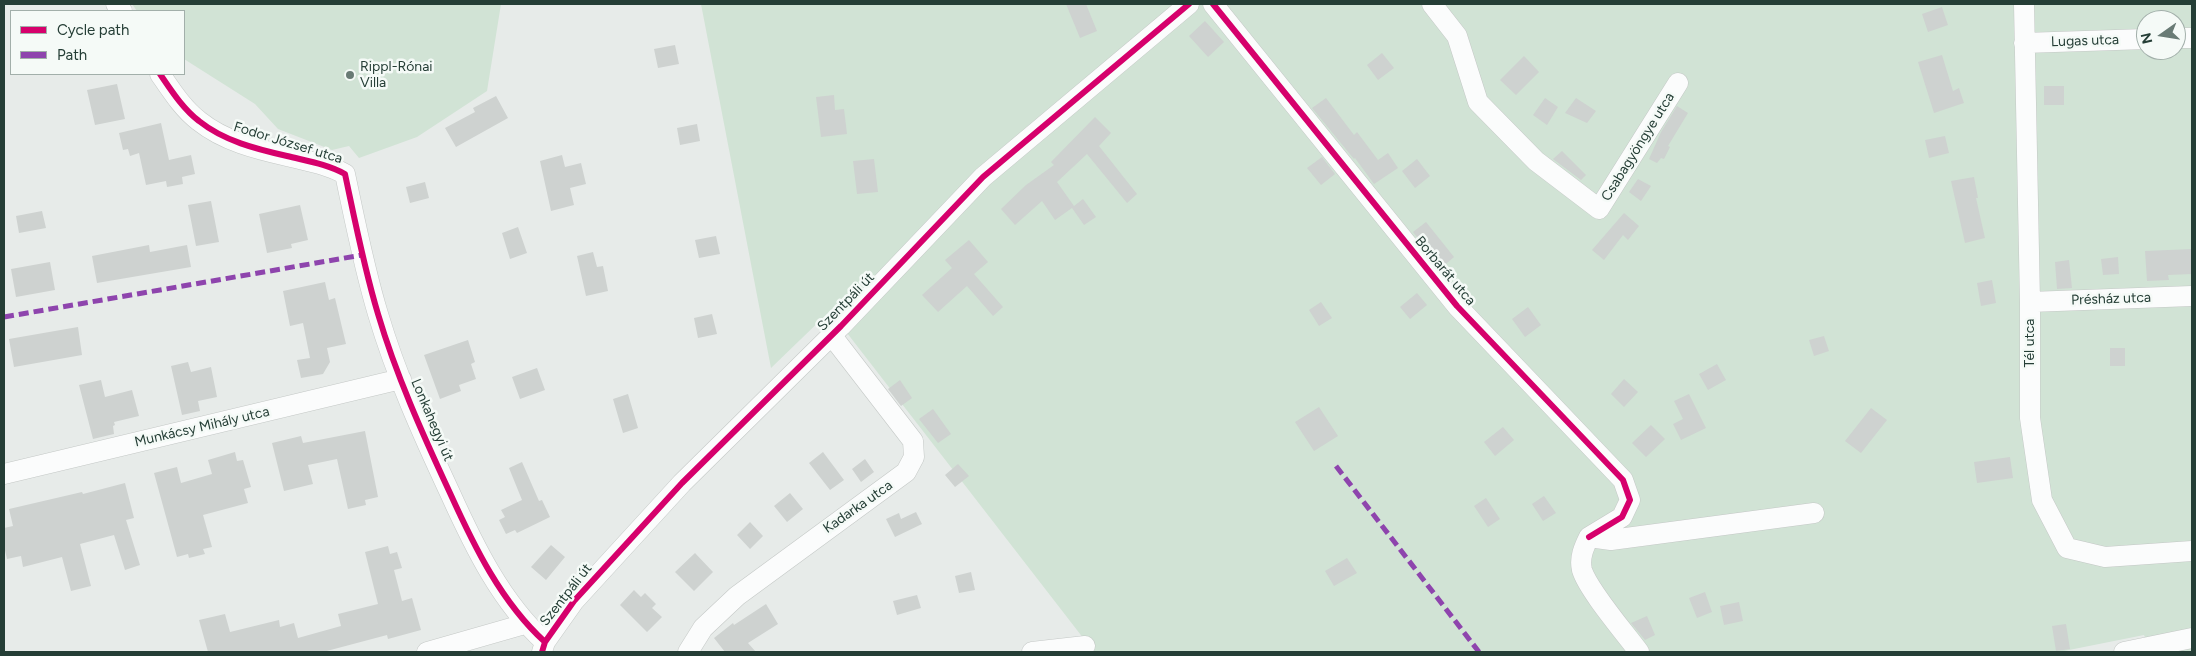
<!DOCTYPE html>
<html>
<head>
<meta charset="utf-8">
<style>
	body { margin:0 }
	#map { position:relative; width:2196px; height:656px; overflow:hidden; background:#e7ebe9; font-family:Figtree,sans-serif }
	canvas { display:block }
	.frame { position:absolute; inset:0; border:5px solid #253e36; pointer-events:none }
	.legend { position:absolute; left:10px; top:10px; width:175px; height:65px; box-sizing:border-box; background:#f5faf7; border:1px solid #a2afaa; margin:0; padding:6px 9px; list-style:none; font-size:15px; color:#253e36 }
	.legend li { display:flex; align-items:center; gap:10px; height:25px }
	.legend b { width:25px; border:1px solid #a2afaa }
	.north { position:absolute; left:2136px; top:10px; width:50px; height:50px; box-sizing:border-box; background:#f5faf7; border:1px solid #a2afaa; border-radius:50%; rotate:257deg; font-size:14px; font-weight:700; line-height:20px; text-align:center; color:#253e36 }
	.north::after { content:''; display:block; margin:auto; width:18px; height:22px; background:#697b75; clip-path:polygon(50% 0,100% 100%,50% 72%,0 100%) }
</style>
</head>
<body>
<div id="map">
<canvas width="2196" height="656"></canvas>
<div class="frame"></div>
<ul class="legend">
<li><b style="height:6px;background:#d6006c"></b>Cycle path</li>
<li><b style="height:6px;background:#8e44ad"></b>Path</li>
</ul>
<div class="north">N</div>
</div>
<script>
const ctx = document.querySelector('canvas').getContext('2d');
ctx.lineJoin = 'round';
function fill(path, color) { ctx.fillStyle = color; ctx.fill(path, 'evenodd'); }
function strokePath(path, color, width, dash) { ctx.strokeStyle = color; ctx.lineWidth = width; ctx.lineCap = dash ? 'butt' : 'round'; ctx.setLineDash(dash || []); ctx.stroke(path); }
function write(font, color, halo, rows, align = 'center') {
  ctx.font = font + ' Figtree,sans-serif'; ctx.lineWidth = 5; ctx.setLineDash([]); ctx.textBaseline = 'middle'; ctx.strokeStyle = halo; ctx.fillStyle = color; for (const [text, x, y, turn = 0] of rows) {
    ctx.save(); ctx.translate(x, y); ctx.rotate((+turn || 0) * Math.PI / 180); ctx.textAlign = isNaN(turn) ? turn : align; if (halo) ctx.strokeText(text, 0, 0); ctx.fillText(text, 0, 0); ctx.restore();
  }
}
const green = new Path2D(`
	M132,4h369l-14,87 -70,46 -58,21 -10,-12 -17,4 -54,-21 -23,-25 -71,-45v-48h-47z
	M701,4h1491v648h-41l-7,-17 -85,17h-965l-264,-341 -59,57zM2146,20h30v30h-30z`);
const building = new Path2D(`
	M1066,4h20l11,27 -17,7z
	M1942,7l6,18 -20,7 -6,-18z
	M1205,21l19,21 -16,15 -19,-21z
	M675,45l4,19 -21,4 -4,-19z
	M1382,53l12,15 -16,12 -11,-15z
	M1942,55l11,36 6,-3 5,15 -30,10 -16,-51z
	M1524,56l15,16 -23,23 -16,-15z
	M117,84l8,35 -30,6 -8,-35z
	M2044,86h20v19h-20z
	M834,95l1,15 9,-1 3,25 -26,3 -5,-40z
	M496,96l12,22 -52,29 -11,-19 30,-16 -2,-4z
	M1326,98l28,37 3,-3 21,28 10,-7 10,15 -24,16 -19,-26 -1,1 -42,-51z
	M1545,98l13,9 -11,18 -14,-10z
	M1576,98l20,13 -9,12 -22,-10z
	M1677,106l11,7 -20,33 2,1 -6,12 -3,-1 -4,5 -8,-4 12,-27z
	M1095,117l16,16 -12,13 38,48 -10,9 -40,-49 -30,28 17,24 9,-7 13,18 -12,8 -12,-17 -17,12 -13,-19 -27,24 -14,-16 25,-24 28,-20 -3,-3z
	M161,123l8,37 22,-5 4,19 -13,3 1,7 -16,3 -1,-6 -20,4 -7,-32 -9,3 -2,-7 -5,1 -4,-17z
	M697,124l3,17 -20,4 -3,-17z
	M1945,136l4,17 -20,5 -4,-18z
	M1562,151l24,24 -5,5 -28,-21z
	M562,155l3,12 16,-4 5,21 -16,4 4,17 -23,6 -11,-50z
	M1322,157l13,17 -14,11 -14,-17z
	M874,159l4,33 -21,2 -4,-33z
	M1417,159l13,17 -15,12 -13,-17z
	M1974,177l4,21h-2l9,40 -20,5 -14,-62z
	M1638,179l13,7 -10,15 -12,-9z
	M425,182l4,16 -19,5 -4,-16z
	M211,201l8,41 -23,4 -8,-41z
	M300,205l8,35 -17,4 1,4 -25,5 -8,-39z
	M42,211l4,17 -27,5 -3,-17z
	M1624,213l15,13 -11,14 -5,-5 -19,25 -12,-10z
	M1426,222l28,35 -13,11 -28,-36z
	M518,227l9,26 -17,6 -8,-26z
	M716,236l4,18 -21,4 -4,-18z
	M969,240l19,22 -14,12 29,33 -10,9 -26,-30 -29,26 -16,-17 30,-27 -7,-8z
	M149,245l1,7 37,-7 4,22 -94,16 -5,-27z
	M2192,249v25l-24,1 1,5 -22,1 -2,-30z
	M593,252l4,15 6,-1 5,25 -22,5 -9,-40z
	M2118,257l1,17 -16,1 -2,-16z
	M2069,260l3,28 -15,1 -2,-27z
	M50,262l5,28 -39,7 -5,-28z
	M1992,280l4,23 -15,3 -4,-23z
	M325,282l4,18 6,-2 11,46 -19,4 3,14 -7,12 -22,4 -4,-18 13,-2 -7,-35 -13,3 -7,-35z
	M1417,293l10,12 -17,14 -10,-12z
	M1321,302l11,16 -13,8 -10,-16z
	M1528,307l13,18 -16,12 -13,-18z
	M712,314l5,20 -19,4 -4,-20z
	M78,327l4,28 -68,12 -5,-28z
	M1824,336l5,15 -15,5 -5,-16z
	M468,340l7,22 -4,2 5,15 -17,6 2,6 -21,8 -16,-44z
	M2110,348h15v18h-15z
	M188,362l3,10 20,-5 6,30 -19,4 2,10 -18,4 -11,-49z
	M1717,364l9,16 -18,10 -9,-16z
	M537,368l8,22 -25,9 -8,-22z
	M1624,379l14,13 -14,15 -13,-13z
	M101,380l4,17 27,-7 7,26 -25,6 1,3 -2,1 1,8 -21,5 -14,-54z
	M900,380l12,18 -11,8 -13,-17z
	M628,394l10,34 -15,5 -10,-34z
	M1689,394l17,34 -25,12 -8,-16 10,-5 -9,-18z
	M1319,407l19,29 -24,15 -19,-29z
	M1871,408l16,12 -26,33 -16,-12z
	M933,409l18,25 -13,9 -19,-24z
	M1651,425l14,14 -19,18 -14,-14z
	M1503,427l11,13 -19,16 -11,-14z
	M365,431l13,66 -13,3 1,5 -18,4 -11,-50 -29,6 5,19 -29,7 -12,-48 29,-7 2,7z
	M235,452l2,9 6,-1 8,27 -7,2 4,14 -45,12 9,32 -9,2 2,5 -16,4 -1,-4 -11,3 -23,-84 23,-6 4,16 31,-9 -4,-14z
	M823,452l21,28 -14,10 -21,-27z
	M2010,457l3,21 -36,5 -3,-21z
	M865,459l9,13 -13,10 -9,-13z
	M522,462l17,39 3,-1 8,17 -33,16 -2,-3 -9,4 -7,-14 6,-3 -4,-7 21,-10 -13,-32z
	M958,464l11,12 -14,11 -10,-12z
	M125,483l9,35 -8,2 14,45 -15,5 -11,-35 -34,9 11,42 -20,5 -9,-34 -39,10 -2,-11 -14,3 -3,-13v-18l9,-2 -4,-17 73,-17 1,2z
	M790,493l13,16 -16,13 -13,-16z
	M1544,496l12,17 -13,8 -11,-17z
	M1486,498l14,21 -12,8 -14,-21z
	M916,512l6,12 -27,13 -9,-18 13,-6 2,6z
	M750,522l13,14 -13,13 -13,-14z
	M551,545l14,12 -19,23 -15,-13z
	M388,546l2,8 7,-2 5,16 -8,2 8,31 10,-3 9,32 -33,9 -1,-4 -64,17h-115l-9,-32 26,-6 5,18 49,-12 1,7 14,-4 4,15 43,-12 -3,-12 40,-10 -13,-52z
	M695,553l18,19 -19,19 -19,-19z
	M1347,558l10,15 -23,13 -9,-15z
	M971,572l4,18 -16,3 -4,-17z
	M634,590l7,7 4,-4 11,11 -4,4 10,9 -15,15 -27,-27z
	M1705,592l7,20 -15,6 -8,-20z
	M917,595l4,13 -24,7 -4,-14z
	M1739,602l4,19 -19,4 -4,-19z
	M766,604l12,20 -30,19 8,9h-31l-11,-14 19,-15 1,2z
	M1647,616l8,19 -10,5 -14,-17z
	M2066,624l4,25 -14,2 -4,-25z`);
const street = new Path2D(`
	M116,4l6,7
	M1213,4l244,302 166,174 7,20 -8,17 -33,20
	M1432,4l25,32 21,66 58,59 63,48 79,-126
	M2024,4l6,298v116l12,82 25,48 38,9 87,-6
	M2176,38h16
	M2024,43l122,-4
	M160,74c11,16 23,35 39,47 25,20 57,28 88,35 20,5 40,8 58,18 10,47 19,94 33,140 18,61 45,121 72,179 24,53 51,109 95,149l-3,10
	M2030,302l162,-6
	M4,474l397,-95
	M1589,537l22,3 203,-27
	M1589,537c-5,10 -10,21 -7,33 6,20 43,63 57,82
	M545,642l29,-41 108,-118 159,-157 142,-149 206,-173
	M427,652l98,-28
	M688,652l15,-24 34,-32 169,-124 8,-15 -1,-16 -81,-105
	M1032,652l53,-6
	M2124,652l68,-14`);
const quiet = new Path2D(`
	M4,317l358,-62
	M1336,466l143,186`);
const cycleway = new Path2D(`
	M1213,4l244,302 166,174 7,20 -8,17 -33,20
	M160,74c11,16 23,35 39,47 25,20 57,28 88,35 20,5 40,8 58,18 10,47 19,94 33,140 18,61 45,121 72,179 24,53 51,109 95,149l-3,10
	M545,642l29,-41 108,-118 159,-157 142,-149 206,-173`);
const markers = [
	[350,75,5,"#697b75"]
];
const streetNames = [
	["Lugas utca",2085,41,-2],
	["Fodor József utca",288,143,17],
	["Csabagyöngye utca",1638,147,-58],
	["Borbarát utca",1445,271,50],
	["Présház utca",2111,299,-2],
	["Szentpáli út",846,302,-46],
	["Tél utca",2030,343,-90],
	["Lonkahegyi út",432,420,67],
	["Munkácsy Mihály utca",202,427,-13],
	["Kadarka utca",858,507,-35],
	["Szentpáli út",566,595,-52]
];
const poiNames = [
	["Rippl-Rónai",360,67],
	["Villa",360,83]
];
fill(green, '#d1e3d5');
fill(building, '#ced2d0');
strokePath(street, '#c4c8c6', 21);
strokePath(street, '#fbfcfc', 20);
strokePath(quiet, '#8e44ad', 5, [10, 5]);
strokePath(cycleway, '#d6006c', 6);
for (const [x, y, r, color] of markers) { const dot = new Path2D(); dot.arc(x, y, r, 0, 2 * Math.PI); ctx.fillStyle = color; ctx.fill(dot); strokePath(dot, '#f5faf7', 2); }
write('14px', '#253e36', '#f5faf7', streetNames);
write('14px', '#253e36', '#f5faf7', poiNames, 'left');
</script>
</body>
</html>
